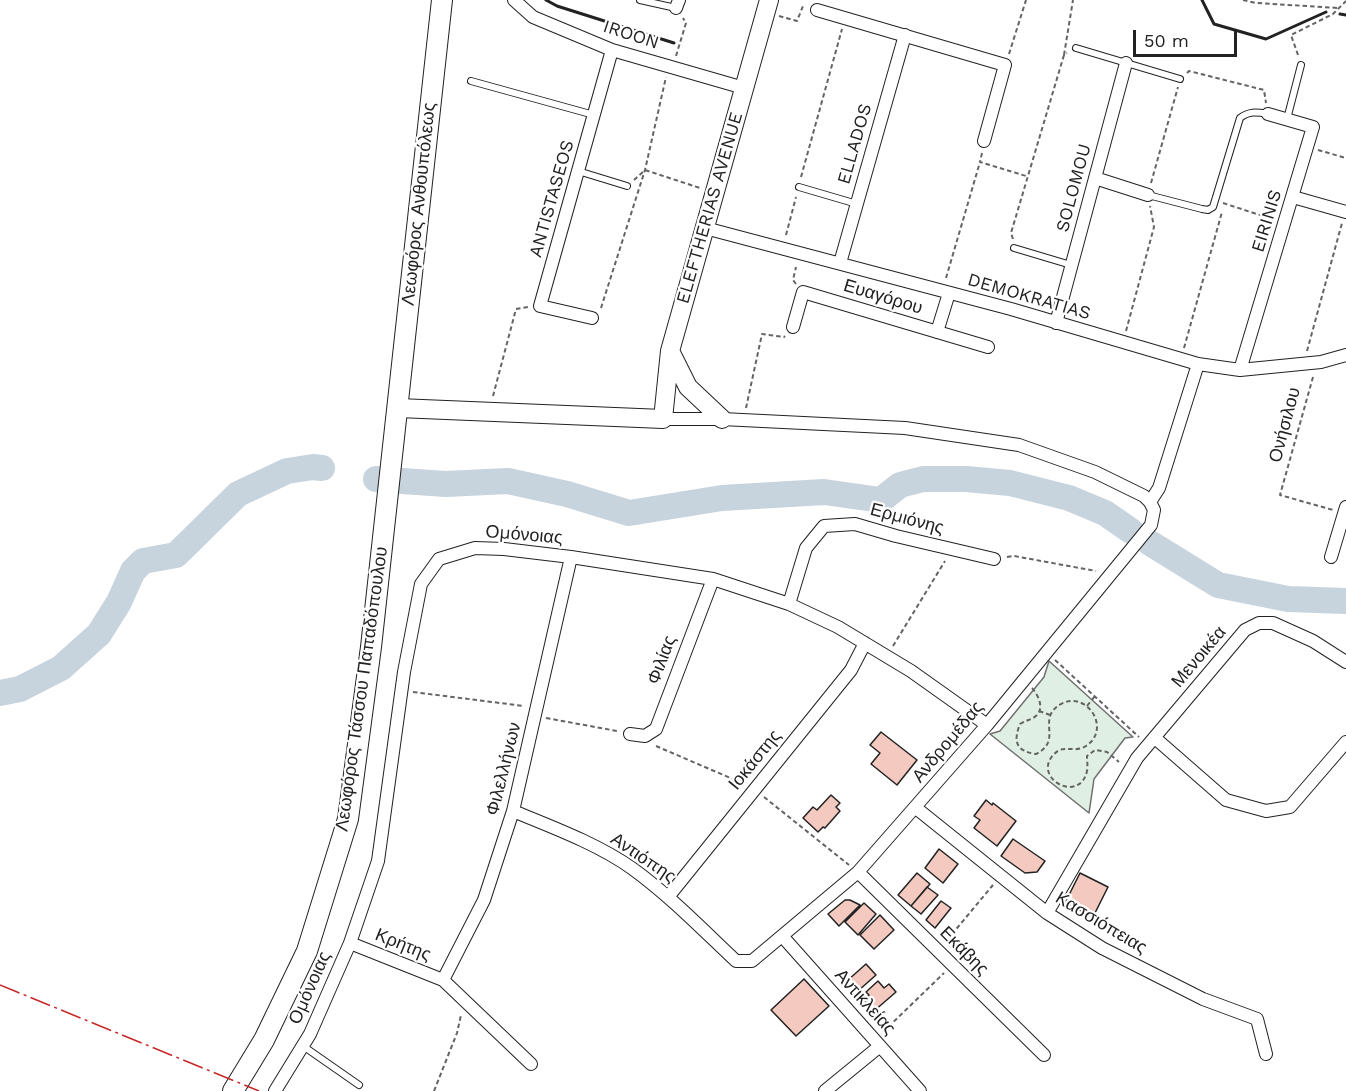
<!DOCTYPE html>
<html>
<head>
<meta charset="utf-8">
<style>
	body { margin:0 }
	#map { position:relative; width:1346px; height:1091px; overflow:hidden; background:#fff; font-family:"Work Sans",sans-serif }
	canvas { display:block }
	.scale { position:absolute; left:1133px; top:30px; width:104px; height:27px; box-sizing:border-box; border:3px solid #222; border-top:0; padding-left:8px; font-size:18px; line-height:21px; white-space:nowrap; color:#222; -webkit-text-stroke:4px #fff; paint-order:stroke }
</style>
</head>
<body>
<div id="map">
<canvas width="1346" height="1091"></canvas>
<div class="scale">50 m</div>
</div>
<script>
const ctx = document.querySelector('canvas').getContext('2d');
ctx.lineJoin = 'round';
function fill(path, color) { ctx.fillStyle = color; ctx.fill(path, 'evenodd'); }
function strokePath(path, color, width, dash) { ctx.strokeStyle = color; ctx.lineWidth = width; ctx.lineCap = dash ? 'butt' : 'round'; ctx.setLineDash(dash || []); ctx.stroke(path); }
function write(font, color, halo, rows, align = 'center') {
  ctx.font = font + ' "Work Sans",sans-serif'; ctx.lineWidth = 4.5; ctx.setLineDash([]); ctx.textBaseline = 'middle'; ctx.strokeStyle = halo; ctx.fillStyle = color; for (const [text, x, y, turn = 0] of rows) {
    ctx.save(); ctx.translate(x, y); ctx.rotate((+turn || 0) * Math.PI / 180); ctx.textAlign = isNaN(turn) ? turn : align; if (halo) ctx.strokeText(text, 0, 0); ctx.fillText(text, 0, 0); ctx.restore();
  }
}
const green = new Path2D(`
	M1049,661l84,76 -8,1 -31,41 -5,34 -99,-79 10,-3 44,-54z`);
const river = new Path2D(`
	M376,479h1
	M402,481l44,3 62,-3 59,13 62,19 93,-15 102,-6 57,8 19,-15 23,-6h43l44,4 59,15 36,15 26,18
	M1150,543l68,42 70,14 58,2
	M0,693l20,-4 41,-21 38,-34 20,-32 14,-31 10,-10 33,-6 62,-61 49,-23 26,-4 9,1`);
const building = new Path2D(`
	M881,732l36,28 -20,25 -26,-21 9,-11 -10,-8z
	M831,795l9,8 -4,4 4,4 -15,17 -2,-1 -5,5 -15,-14 10,-11 4,3z
	M986,800l6,5 1,-2 23,18 -19,25 -23,-18 6,-8 -6,-4z
	M1013,839l32,22 -8,11 -12,1 -24,-17z
	M939,849l19,15 -15,19 -18,-15z
	M917,873l13,11 -19,22 -13,-11z
	M1080,873l28,14 -15,30 -28,-14z
	M927,887l11,8 -17,19 -10,-8z
	M845,900h5l10,5 -21,21 -11,-12z
	M941,901l10,7 -16,20 -9,-8z
	M864,903l12,11 -18,21 -13,-13z
	M880,915l14,15 -20,19 -14,-14z
	M866,964l10,11 -18,16 -10,-11z
	M804,979l25,27 -33,30 -25,-26z
	M878,981l6,7 5,-4 7,8 -22,19 -10,-11 5,-5 -3,-3z`);
const path = new Path2D(`
	M1243,0l13,3 83,5
	M779,16l18,5 6,-15h1
	M1009,54l17,-54
	M1064,55l9,-55
	M1298,55l-7,-20 42,-21 13,-13
	M676,56l10,-33 -3,-5
	M1187,73l2,-2 75,19 2,13
	M1318,150l28,8
	M982,153l-2,9 46,14
	M801,177l41,-148
	M634,180l11,-10 55,18
	M1151,183l27,-96
	M1223,203l49,16
	M786,235l10,-38
	M1013,239l-2,-6 53,-178 3,-2
	M946,278l34,-116
	M796,284l-3,-4 3,-13
	M601,308l44,-138 21,-93
	M1126,331l28,-104 -4,-21
	M1184,348l38,-136
	M1307,351l35,-128
	M1313,377l-33,118 53,15
	M493,396l23,-87 12,-2
	M746,408l16,-74 22,3 1,-1
	M1007,557l7,-1 82,15
	M893,646l52,-85
	M1055,660l84,77
	M1032,688c7,8 14,23 1,30 -4,2 -8,3 -13,6 -7,18 -4,27 16,30 28,-14 -1,-35 25,-50 26,-14 51,25 25,42 -9,6 -17,1 -27,4 -34,24 20,57 28,21 1,-5 0,-10 0,-15l8,-6 12,2 12,10
	M413,692l111,14
	M1087,706l8,-10
	M1039,711l11,4
	M546,718l71,13
	M656,746l86,37
	M764,797l85,68
	M947,940l46,-55
	M883,1032l61,-59
	M434,1091l23,-58 4,-18`);
const service = new Path2D(`
	M640,0l36,8
	M1076,48l104,31
	M471,81l123,34
	M1287,119l14,-54
	M578,171l49,15
	M799,187l58,17
	M1148,195l54,14 6,1 5,-3 27,-89c9,-7 16,-6 28,-4
	M1014,248l57,17
	M303,1046l56,39`);
const minor = new Path2D(`
	M514,0l19,17 79,33 132,38
	M676,8l3,-8
	M817,10l188,55 -21,76
	M1095,178l53,17
	M1293,197l53,15
	M705,228l306,81 187,55 42,6 81,-8 25,-7
	M840,263l65,-228
	M592,318l-52,-12 72,-256
	M1056,323l70,-260
	M793,327l10,-35 185,55
	M937,332l12,-39
	M1240,370l73,-243 -45,-13
	M1150,502l9,-14 39,-124
	M1331,557l15,-50
	M789,604l17,-56 18,-22 31,-2 41,12 98,23
	M630,734l15,2 11,-7 57,-150
	M1155,738l71,62 40,11 24,-4 56,-65
	M916,808l131,105 55,35 101,51 54,20 9,35
	M513,811c39,16 85,33 120,58 37,27 69,60 103,92h16l106,-89 129,-147 164,-200 3,-15 -4,-8 -6,-6 -49,-24 -76,-27 -114,-17 -183,-9h-59
	M858,872l186,183
	M668,897l183,-227 14,-27
	M1047,913l90,-155 108,-128 14,-7h14l40,18 33,21
	M783,937l137,154
	M350,943l93,37 88,84
	M443,980l41,-80 29,-89 58,-254
	M275,1091l35,-57 40,-91 28,-82 26,-189 17,-88 18,-25 36,-11 29,1 67,8 142,22 76,25 49,23 73,44 76,54
	M825,1091l55,-45`);
const secondary = new Path2D(`
	M670,351l18,36 34,32
	M398,408l265,11 7,-68 99,-351`);
const primary = new Path2D(`
	M233,1091l31,-51 43,-89 41,-132 23,-172 71,-647`);
const wall = new Path2D(`
	M546,0l11,6 117,37
	M1202,0l12,24 52,15 60,-27
	M1340,14l6,1`);
const power = new Path2D(`
	M0,985l259,106`);
const streetNames = [
	["IROON",631,35,18],
	["ELLADOS",855,144,-74],
	["SOLOMOU",1074,188,-75],
	["ANTISTASEOS",552,199,-74],
	["Λεωφόρος Ανθουπόλεως",419,204,-84],
	["ELEFTHERIAS AVENUE",710,208,-74],
	["EIRINIS",1267,221,-73],
	["Ευαγόρου",883,297,17],
	["DEMOKRATIAS",1029,297,16],
	["Ονήσιλου",1285,425,-75],
	["Ερμιόνης",907,519,15],
	["Ομόνοιας",524,535,5],
	["Μενοικέα",1199,657,-50],
	["Φιλίας",662,660,-69],
	["Λεωφόρος Τάσσου Παπαδόπουλου",362,689,-82],
	["Ανδρομέδας",948,742,-50],
	["Ιοκάστης",755,760,-51],
	["Φιλελλήνων",504,769,-76],
	["Αντιόπης",643,858,34],
	["Κασσιόπειας",1101,923,31],
	["Κρήτης",403,945,22],
	["Εκάβης",964,951,45],
	["Ομόνοιας",310,988,-66],
	["Αντικλείας",865,1002,48]
];
fill(green, '#e0efe3');
strokePath(green, '#6f6f6f', 1.5);
strokePath(river, '#c7d3dd', 26);
fill(building, '#f3c9c0');
strokePath(building, '#222', 1.5);
strokePath(service, '#222', 8);
strokePath(minor, '#222', 14);
strokePath(secondary, '#222', 20);
strokePath(primary, '#222', 22);
strokePath(path, '#646464', 2, [4.5, 3]);
strokePath(service, '#fff', 6);
strokePath(minor, '#fff', 12);
strokePath(secondary, '#fff', 18);
strokePath(primary, '#fff', 20);
strokePath(wall, '#222', 3);
strokePath(power, '#c62828', 1.5, [21, 4.5, 3, 4.5]);
write('18px', '#222', '#fff', streetNames);
</script>
</body>
</html>
